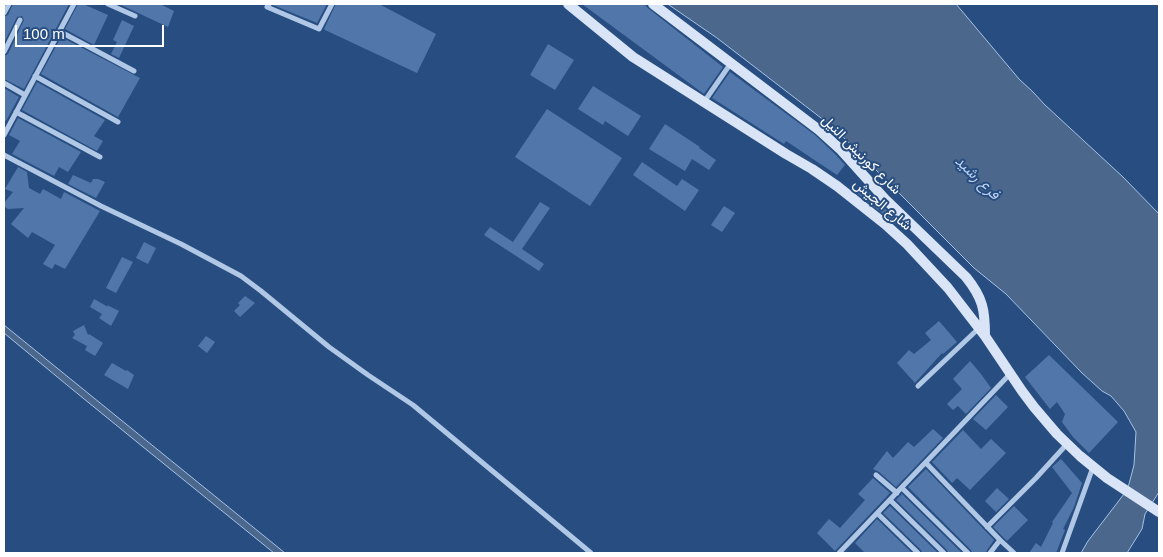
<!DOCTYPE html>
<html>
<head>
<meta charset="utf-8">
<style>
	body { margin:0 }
	#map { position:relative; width:1163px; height:557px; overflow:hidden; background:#284e81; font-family:Helvetica,sans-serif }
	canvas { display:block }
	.frame { position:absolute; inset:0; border:5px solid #fff; pointer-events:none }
	.scale { position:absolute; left:15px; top:25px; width:149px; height:22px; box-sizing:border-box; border:2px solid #fff; border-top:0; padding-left:6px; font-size:15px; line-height:18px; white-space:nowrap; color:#fff; -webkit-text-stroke:4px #284e81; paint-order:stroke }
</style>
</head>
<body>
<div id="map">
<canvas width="1163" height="557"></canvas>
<div class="frame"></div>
<div class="scale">100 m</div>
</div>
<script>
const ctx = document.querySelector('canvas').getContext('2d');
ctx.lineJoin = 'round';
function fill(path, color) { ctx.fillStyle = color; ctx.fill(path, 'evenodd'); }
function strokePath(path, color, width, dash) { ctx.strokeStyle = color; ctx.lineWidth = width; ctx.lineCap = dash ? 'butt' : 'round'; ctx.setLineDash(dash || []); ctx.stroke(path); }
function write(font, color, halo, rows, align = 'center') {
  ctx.font = font + ' Helvetica,Vazirmatn,sans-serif'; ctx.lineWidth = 4; ctx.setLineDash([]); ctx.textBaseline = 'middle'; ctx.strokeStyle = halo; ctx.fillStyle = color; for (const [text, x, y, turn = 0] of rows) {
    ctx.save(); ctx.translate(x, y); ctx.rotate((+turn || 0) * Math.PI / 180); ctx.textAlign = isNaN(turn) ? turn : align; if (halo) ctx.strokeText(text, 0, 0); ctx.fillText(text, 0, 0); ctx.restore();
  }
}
const water = new Path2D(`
	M668,4h288l63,75 14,13 12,13 78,72 36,37v278l-14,22 -3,15 -15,24h-46l7,-12 36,-47 5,-10 5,-19 2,-33 -12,-21 -13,-15 -9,-5 -20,-18 -76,-79 -32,-26 -140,-140 -117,-90z
	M4,325l281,228h-11c-90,-73 -181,-146 -270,-220z`);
const building = new Path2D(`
	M13,4h56l-45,85 -20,-10v-23l4,-2 16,-34 -2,-4 -5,1 -13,26v-26l4,-2z
	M78,4h5l25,11 -14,30 -29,-16z
	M119,4h41l14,7 -6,16z
	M273,4h54l-10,19 -44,-18z
	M336,4h43l57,30 -19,39 -92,-43 -1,-1z
	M582,4h62l5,5 74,58 -19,27z
	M122,20l12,6 -15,32 -8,-4 6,-12 -4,-2z
	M61,37l79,41 -22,39 -77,-43z
	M548,44l26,16 -19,30 -25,-15z
	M730,72l85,63 20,19 10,11 -8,10 -51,-34 -2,3 -72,-46z
	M37,82l68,38 -11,16 9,5 -6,10 -75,-41z
	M593,86l48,30 -13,20 -23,-15 -2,4 -25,-16z
	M4,88l15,9 -13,24 -2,-1z
	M547,109l75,49 -32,48 -75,-49z
	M18,118l63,34 -13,20 -9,-5 -5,9 -42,-22 8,-13 -11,-6z
	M665,124l35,23 -1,1 17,12 -7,10 -17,-11 -7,12 -36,-22z
	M642,162l35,24 5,-7 17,11 -14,21 -52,-36z
	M18,167l9,5 2,16 11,6 3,-5 18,10 3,-7 36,19 -35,58 -10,-5 -3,5 -9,-5 12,-19 -23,-13 -4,6 -17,-14 13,-16 -16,1 -3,-2 -1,-4 9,-11 -8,-3z
	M73,175l18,8 2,-4h5l7,3 -9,16 -28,-14z
	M864,186l16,18 21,20 -3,2 -41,-33z
	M540,202l10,6 -28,41 22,15 -5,7 -55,-36 6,-8 23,15z
	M724,206l11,7 -13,19 -11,-7z
	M144,242l12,6 -8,16 -12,-6z
	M122,257l11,5 -17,31 -10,-5z
	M245,296l10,7 -15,14 -6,-6 6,-6 -2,-2z
	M94,299l14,8 -1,-2 12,6 -8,15 -12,-8 3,-4 -12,-7z
	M939,321l18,21 -14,12 -1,-1 -27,30 -18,-20 12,-13 5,4 17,-14 -6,-7z
	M84,325l4,10 1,-1 14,9 -8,13 -10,-6 2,-4 -15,-8 3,-3 -2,-4z
	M206,336l9,6 -8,11 -9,-7z
	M1049,355l69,67 -29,31 -16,-16 -11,-15 3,-8 -8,-12 -7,7 -25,-32z
	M970,361l11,13 10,14 -25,26 -8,-8 -5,4 -6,-6 15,-15 -9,-10z
	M112,363l14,8 1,-1 7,5 -6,14 -24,-14z
	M996,395l12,12 -22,23 -13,-11z
	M933,429l10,9 -47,49 -17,-15 -6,-3 14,-18 6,7 15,-16 6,5z
	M963,430l18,19 10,-10 15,14 -36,37 -13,-12 -5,5 -20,-21z
	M1061,459l21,24 -8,24 -11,22 2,1 -9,23h-27l7,-10 5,4 12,-24 -1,-1 20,-29 -20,-26z
	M926,469l68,71 -7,10 -1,3h-14l-1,-3 -63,-63z
	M873,478l17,15 -55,58 -18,-18 12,-14 11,9 25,-28 -7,-6z
	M997,488l12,11 -13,13 -11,-11z
	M902,494l60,59h-14l-1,-3 -51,-50z
	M890,506l48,47h-16l-1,-3 -38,-37z
	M1014,506l14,14 -21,21 -14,-14z
	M877,519l35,34h-47l-10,-10z`);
const minor = new Path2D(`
	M108,4l27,12
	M269,4l-2,3 52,22 13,-25
	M4,13l5,-9
	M59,31l75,40
	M4,52l16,-32
	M35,76l83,46
	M4,83l21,12
	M704,102l27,-39
	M16,112l84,45
	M4,135l70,-131
	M4,155l97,51 80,38 60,32 20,15 68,56 39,28 45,30 178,148
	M918,386l61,-58
	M926,463l74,77 -10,13
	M876,475l21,18
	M902,488l66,65
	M890,500l54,53
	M878,514l40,39
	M987,527l49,-49 31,-34
	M1000,540l14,13
	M839,553l171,-179
	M1062,553l31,-86`);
const secondary = new Path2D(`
	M568,4l65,53 153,97 26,15 25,17 48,38 22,20 41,44 37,48 37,55 12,16 23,27 23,22 27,22 52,34
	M653,4l166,126 21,19 45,50 81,78c17,21 19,33 19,59`);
const streetNames = [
	["شارع كورنيش النيل",861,155,45],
	["شارع الجيش",882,205,40]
];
const waterNames = [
	["فرع رشيد",977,178,44]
];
fill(water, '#4c678c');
strokePath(water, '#a5c2e6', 1);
fill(building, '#5177aa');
strokePath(minor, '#b0c8e6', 5);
strokePath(secondary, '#d9e5f6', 10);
write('14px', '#fff', '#284e81', streetNames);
write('italic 15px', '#bcd2ee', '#284e81', waterNames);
</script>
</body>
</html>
